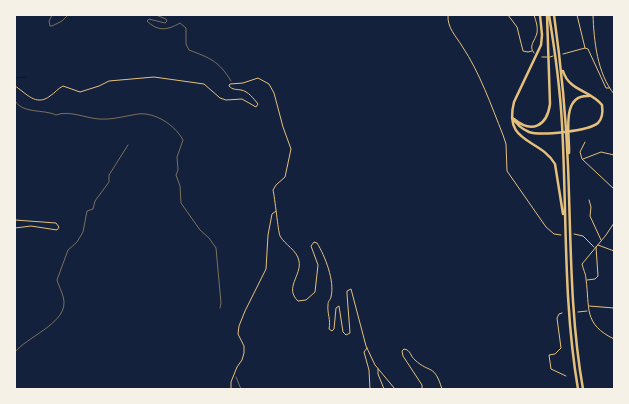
<!DOCTYPE html>
<html>
<head>
<meta charset="utf-8">
<style>
	body { margin:0 }
	#map { position:relative; width:629px; height:404px; overflow:hidden; background:#14213d; font-family:Montserrat,sans-serif }
	canvas { display:block }
	.frame { position:absolute; inset:0; border:16px solid #f6f1e7; pointer-events:none }
</style>
</head>
<body>
<div id="map">
<canvas width="629" height="404"></canvas>
<div class="frame"></div>
</div>
<script>
const ctx = document.querySelector('canvas').getContext('2d');
ctx.lineJoin = 'round';
function strokePath(path, color, width, dash) { ctx.strokeStyle = color; ctx.lineWidth = width; ctx.lineCap = dash ? 'butt' : 'round'; ctx.setLineDash(dash || []); ctx.stroke(path); }
const stream = new Path2D(`
	M15,78l11,-1`);
const path = new Path2D(`
	M52,15l-3,6 1,5h2l10,-5 6,-6
	M156,15l10,4 1,2 -2,2 -16,-4 -2,2c11,11 21,9 33,2l6,5v16l3,6c21,8 30,11 42,31
	M15,101c8,13 28,8 41,14 13,-5 29,3 43,4 13,1 26,-3 39,-5 17,-2 37,11 45,26l-6,17 1,13 -2,5 4,11 1,17 19,27 9,8 7,10 5,55 -1,5
	M15,352c12,-15 49,-28 49,-49 0,-8 -5,-16 -7,-23l11,-30 9,-8 6,-10 4,-21 6,-2 2,-8 14,-19v-7l19,-30
	M236,377l5,12`);
const minor = new Path2D(`
	M448,15c-1,13 8,21 14,31 18,27 29,59 41,89l3,9 1,27 39,56 8,7 7,1
	M508,15l9,12 6,24 5,1 4,-1
	M577,15l8,33
	M593,15c1,26 4,58 21,79
	M15,35v9
	M534,53c-6,-7 1,-12 3,-20 1,-6 -1,-12 -3,-18
	M563,54l22,-6 3,1 18,39h3
	M542,57h5
	M550,57l3,-1
	M15,86c11,7 21,21 35,10 5,-3 7,-7 13,-10l17,6 19,-6 10,-5 45,-4 50,7 16,14 6,2 16,-1 14,8 2,-3c-4,-5 -10,-13 -17,-14 -6,-1 -8,0 -12,-4l1,-2 13,-1 15,-5 11,6 5,9 9,34 8,22 -6,28 -9,8 -3,5c2,8 5,41 7,46 5,9 17,14 19,25 3,14 -15,27 -1,40l8,-1 9,-8 3,-27 -7,-19 3,-4 3,1c8,13 18,38 14,54 -1,4 -3,3 -3,8 -1,8 3,15 1,24l3,2 2,-2 2,-21 3,-2 4,26 3,3 4,-2 -3,-39v-3l4,-2 15,57 9,19 20,24
	M585,142l-5,10 2,7 32,30
	M583,159l18,-7 13,3
	M589,200l2,7 -1,9 11,24
	M15,220l41,3 3,4 -2,3 -26,-4 -16,2
	M614,223l-8,12 -24,29c1,5 4,10 4,15 4,29 -3,45 28,60
	M574,234l9,2 11,11
	M598,245l16,6
	M587,280l8,-1 3,-3 -2,-29
	M589,306l25,2
	M578,312l9,-1
	M562,313l-3,1 -2,4 4,30 -6,6 -6,1 2,14 15,7
	M367,348l-3,4 5,18 1,19
	M378,369v5l6,15
	M231,389v-7l6,-15 5,-7 2,-7v-7l-6,-12 1,-8 6,-15 21,-42 2,-34 4,-21 4,-3
	M422,389v-4l-19,-29 -1,-5 2,-2c7,1 6,7 11,11 15,14 19,3 27,29`);
const motorway = new Path2D(`
	M540,15l2,20 -1,10 -27,57c-11,42 26,36 41,62l8,50
	M549,15c6,36 11,73 13,109 5,89 1,177 16,265
	M554,15c7,50 12,100 14,151 3,74 2,150 15,223
	M512,117c4,7 10,12 17,15 12,4 60,-1 69,-9 5,-5 5,-11 4,-18 -12,-15 -33,-14 -39,-34
	M514,119c18,15 33,7 36,-15l-3,-89
	M569,153c1,-17 -9,-59 20,-57`);
strokePath(stream, '#0b132b', 1);
strokePath(path, '#e5c07b', 0.5);
strokePath(minor, '#e5c07b', 1);
strokePath(motorway, '#e5c07b', 2.5);
</script>
</body>
</html>
